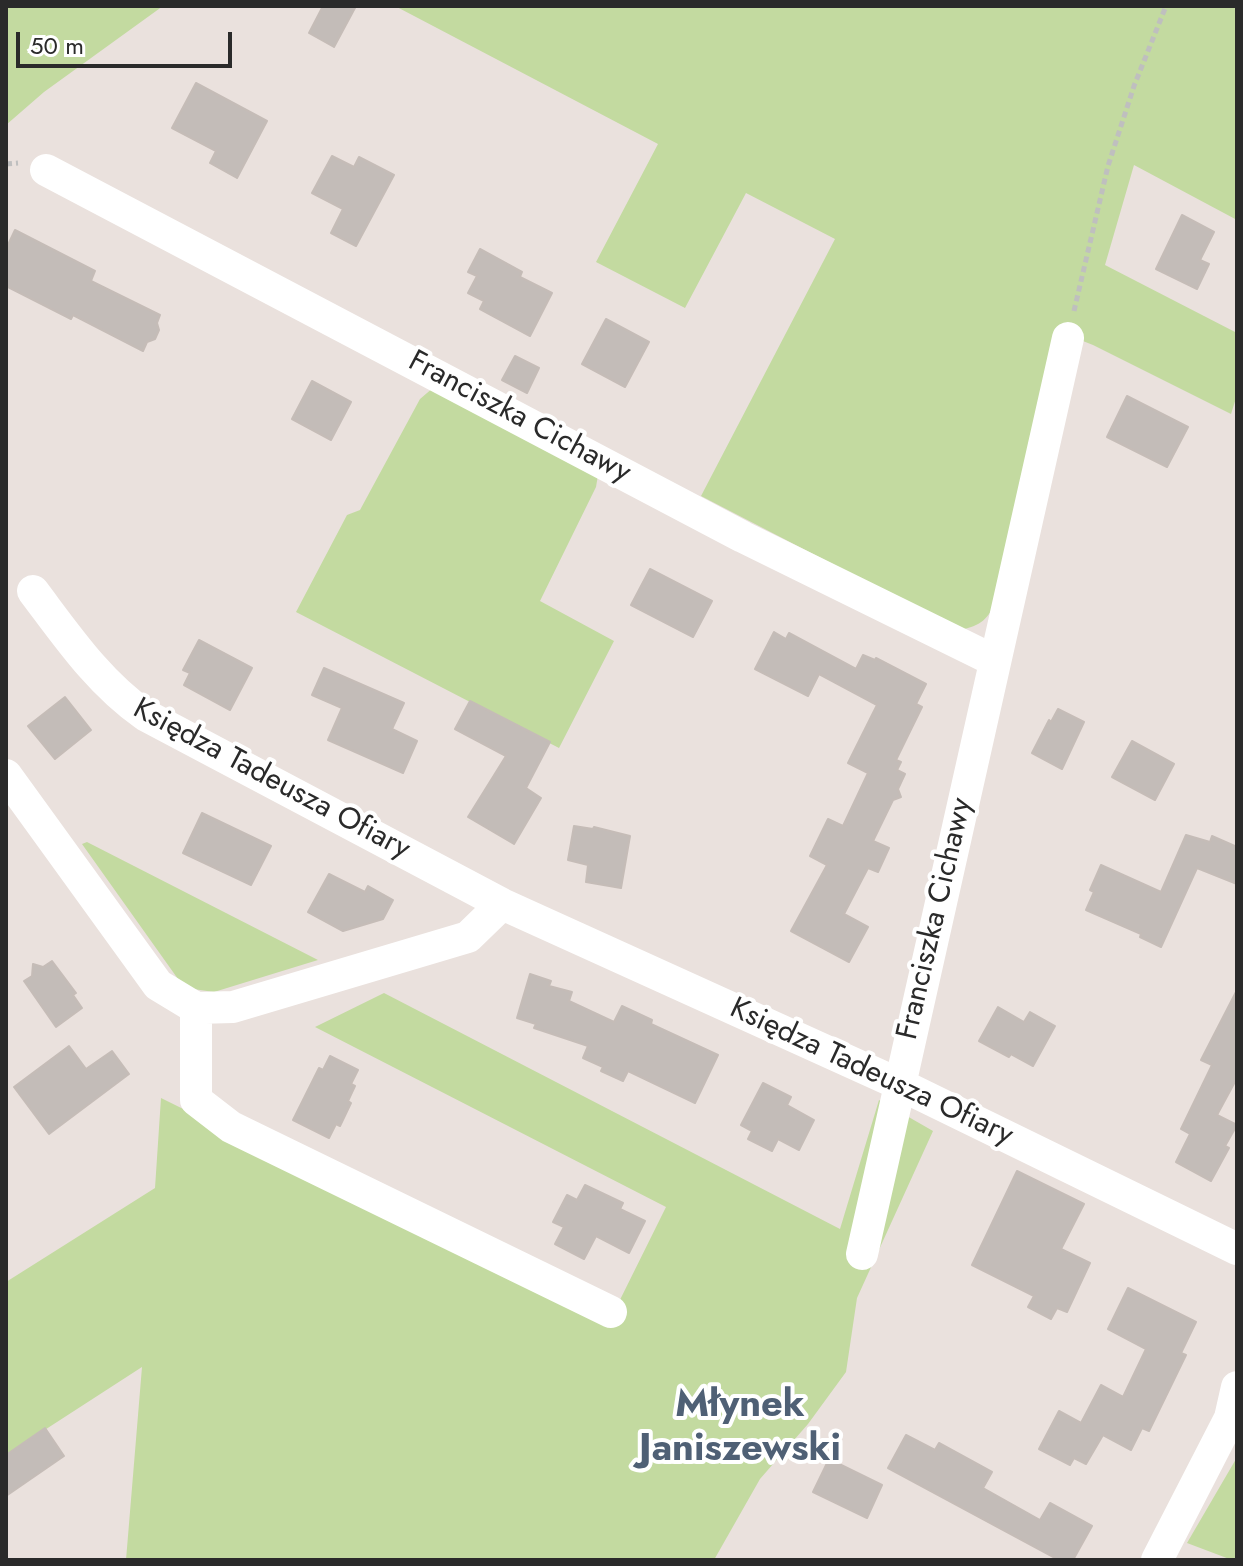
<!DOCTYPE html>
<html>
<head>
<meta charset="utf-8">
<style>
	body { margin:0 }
	#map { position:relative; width:1243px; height:1566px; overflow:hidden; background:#eae1dd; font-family:Jost,sans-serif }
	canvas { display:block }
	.frame { position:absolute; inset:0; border:8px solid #2a2a2a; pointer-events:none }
	.scale { position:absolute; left:16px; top:32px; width:216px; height:36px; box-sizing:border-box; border:4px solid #2a2a2a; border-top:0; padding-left:10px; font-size:24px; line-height:28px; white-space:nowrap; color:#2a2a2a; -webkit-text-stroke:6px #fff; paint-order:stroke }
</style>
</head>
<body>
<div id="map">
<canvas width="1243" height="1566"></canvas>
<div class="frame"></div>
<div class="scale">50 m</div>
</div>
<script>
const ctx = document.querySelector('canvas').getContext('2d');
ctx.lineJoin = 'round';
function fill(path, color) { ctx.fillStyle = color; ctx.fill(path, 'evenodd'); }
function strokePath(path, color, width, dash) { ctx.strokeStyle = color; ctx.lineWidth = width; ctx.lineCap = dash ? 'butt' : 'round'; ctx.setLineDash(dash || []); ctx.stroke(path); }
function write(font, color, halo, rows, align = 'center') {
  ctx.font = font + ' Jost,sans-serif'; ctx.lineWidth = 8; ctx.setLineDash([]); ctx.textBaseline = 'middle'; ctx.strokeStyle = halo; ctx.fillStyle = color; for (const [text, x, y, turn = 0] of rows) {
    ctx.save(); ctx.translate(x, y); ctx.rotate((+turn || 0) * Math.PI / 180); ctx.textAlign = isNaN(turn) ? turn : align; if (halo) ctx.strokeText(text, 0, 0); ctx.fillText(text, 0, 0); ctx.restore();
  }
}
const green = new Path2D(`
	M6,6h157l-119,86 -38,33z
	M395,6h842v214l-103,-55 -29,100 132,68v62l-6,19 -138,-69 -38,-15 -58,270c-9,19 -16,26 -37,30l-259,-134 134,-257 -89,-46 -61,115 -89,-46 62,-118z
	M434,387l164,88 -2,12 -56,114 74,40 -55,107 -263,-136 51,-97 13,-5 60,-111z
	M87,842l231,118 -104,32 -21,-3 -15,-10 -96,-135z
	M384,993l456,236 39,-129 54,31 -76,167 -11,74 -38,52 -48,55 -46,81h-588l16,-193 -136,88v-173l149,-94 6,-90 449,222 56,-113 -351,-180z
	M1236,1459l1,100 -5,1 -45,-17z`);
const building = new Path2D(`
	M323,6h33l-22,41 -25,-14z
	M196,83l71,38 -30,57 -27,-15 6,-12 -44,-23z
	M332,156l22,11 5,-10 35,18 -38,71 -25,-13 12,-24 -31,-16z
	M1182,215l32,17 -14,28 9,4 -12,25 -41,-20z
	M15,230l80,41 -4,10 69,34 -3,8 2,7 -4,9 -8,3 -4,9 -70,-36 -2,4 -65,-33v-37z
	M480,249l42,23 -2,5 32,16 -22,43 -50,-27 4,-8 -16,-8 9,-17 -9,-4z
	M606,319l43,23 -24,45 -43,-23z
	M515,356l24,12 -12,25 -25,-13z
	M312,381l39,21 -20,38 -39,-21z
	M1127,396l61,31 -21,40 -60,-30z
	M650,569l62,32 -19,36 -62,-32z
	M774,632l12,7 3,-6 67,36 7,-14 12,5 1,-2 50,26 -10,20 6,3 -26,53 5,2 -4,8 8,4 -7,15 3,8 -8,3 -20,41 16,7 -11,24 -10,-4 -24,46 24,13 -19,35 -58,-31 36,-66 -17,-9 18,-37 15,7 25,-53 -20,-10 29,-58 -58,-31 -11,22 -53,-27z
	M199,640l53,28 -22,42 -46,-25 6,-12 -7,-3z
	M324,668l80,35 -12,26 25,12 -14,32 -75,-33 14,-32 -30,-13z
	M65,697l26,33 -36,29 -27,-33z
	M470,701l80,41 -24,46 15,10 -27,46 -46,-27 38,-61 -51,-27z
	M1058,709l26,13 -22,47 -30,-16 17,-33 2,2z
	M1132,741l42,23 -19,36 -43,-23z
	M202,813l69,33 -20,39 -68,-32z
	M574,826l19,3 1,-2 36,9 -9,52 -35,-6 2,-17 -20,-5z
	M1186,835l24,7 2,-6 25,11v37l-40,-16 -36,79 -21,-10 1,-3 -55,-24 8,-18 -4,-2 11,-25 60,27z
	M329,874l36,18 3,-6 25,14 -10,19 -40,12 -35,-19z
	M52,961l24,32 -3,2 9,13 -26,19 -32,-46 8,-5 1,-12 10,3z
	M530,974l21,7 -2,5 23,6 -3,9 45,21 8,-16 30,14 -1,4 67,31 -23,48 -67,-32 -5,10 -22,-10 2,-4 -20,-9 5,-12 -54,-18 2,-4 -19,-6z
	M1237,990v88l-20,37 20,10 -12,21 4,2 -18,33 -35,-19 14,-28 -9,-5 31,-64 -11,-5z
	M998,1007l26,15 6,-10 25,14 -22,40 -22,-12 -2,3 -30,-16z
	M69,1046l17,23 26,-18 17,23 -80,60 -35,-47z
	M330,1056l28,14 -7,14 4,2 -7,15 3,2 -11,23 -4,-2 -7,14 -36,-18 26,-52 4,2z
	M763,1083l28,14 -4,8 27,15 -15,30 -21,-11 -6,12 -24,-12 4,-8 -11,-6z
	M1017,1171l67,33 -23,45 29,14 -23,49 -10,-4 -6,11 -23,-12 6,-11 -62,-31z
	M585,1185l38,18 -3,6 25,12 -16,32 -33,-17 -12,23 -29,-15 9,-17 -11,-5 14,-27 10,5z
	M1128,1288l68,34 -15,31 5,2 -37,76 -7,-3 -11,22 -28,-15 -17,29 -12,-6 -4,7 -31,-16 20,-38 22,12 20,-38 22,12 23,-48 -38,-20z
	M45,1428l19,28 -58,40v-41z
	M906,1435l29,15 4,-7 53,29 -9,16 57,32 10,-17 42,23 -19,34h-14l-171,-92z
	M829,1459l53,26 -15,33 -54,-26z`);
const path = new Path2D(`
	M6,164l12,-1
	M1074,311l34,-145 26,-80 32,-80`);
const minor = new Path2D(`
	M46,170l697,367 252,124
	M33,591c34,45 65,91 112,124l357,189 397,180 338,165
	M6,775l152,210 38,23 37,-1 235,-70 34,-33
	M196,1008v92l35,27 380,185
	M862,1254l206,-916
	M1157,1560l73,-142 7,-31`);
const streetNames = [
	["Franciszka Cichawy",519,418,28],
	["Księdza Tadeusza Ofiary",271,780,28],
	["Franciszka Cichawy",936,919,-77],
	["Księdza Tadeusza Ofiary",871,1073,25]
];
const districtNames = [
	["Młynek",740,1407],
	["Janiszewski",740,1451]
];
fill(green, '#c3daa0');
fill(building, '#c3bcb8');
strokePath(building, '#c5bcb7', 2);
strokePath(path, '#bfbfbf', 5, [6, 4]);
strokePath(minor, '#fff', 32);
write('30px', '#2a2a2a', '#fff', streetNames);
write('bold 38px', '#4f6075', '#fff', districtNames);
</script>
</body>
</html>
